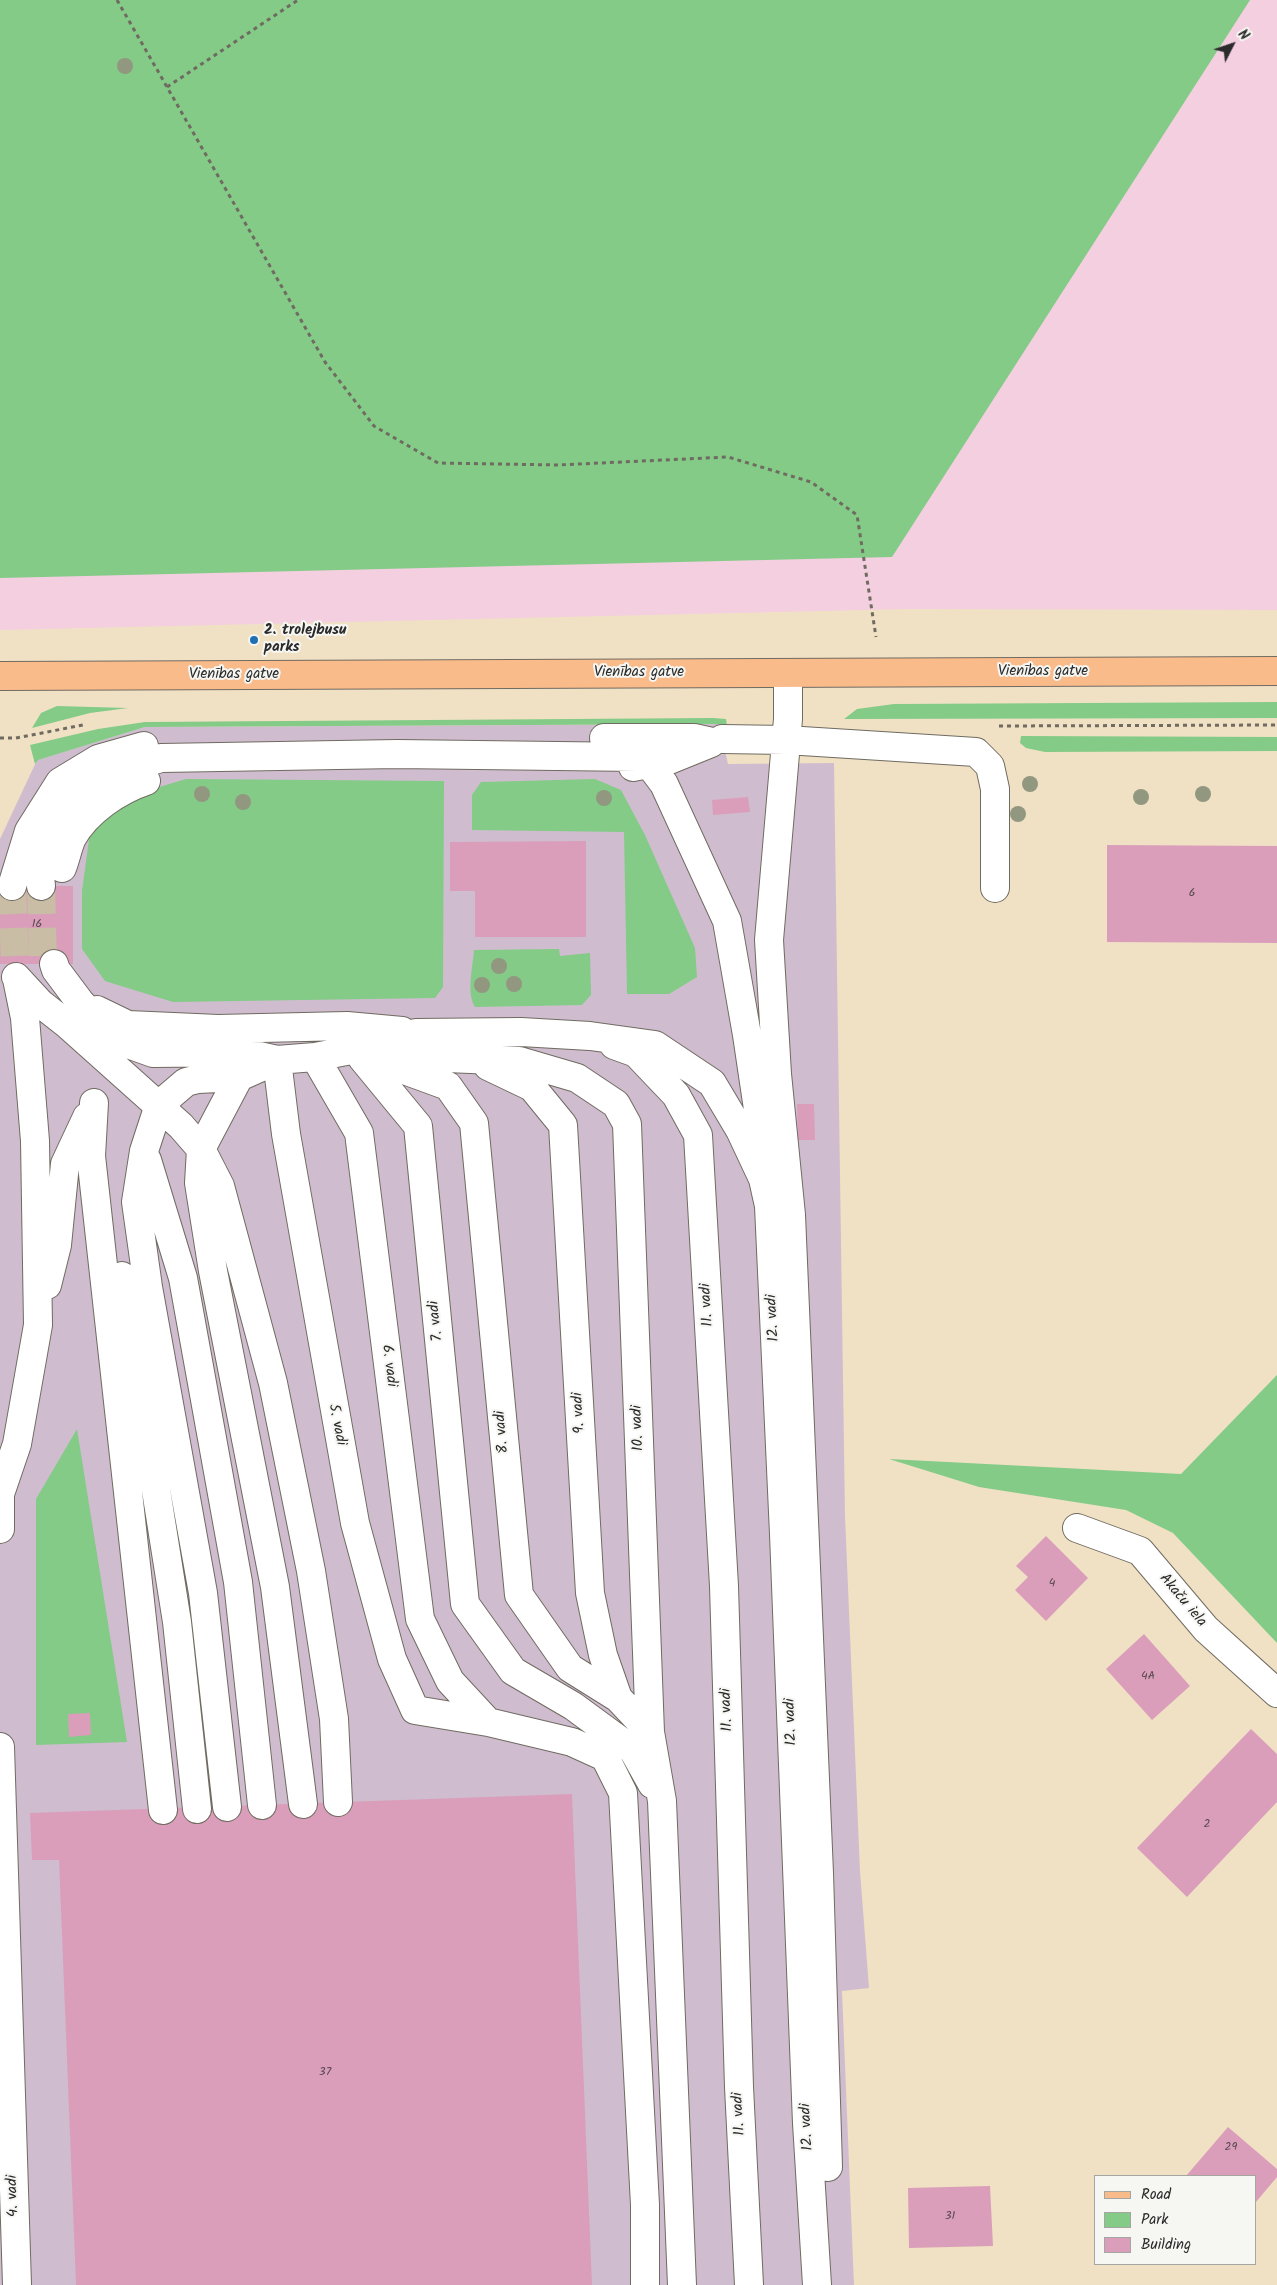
<!DOCTYPE html>
<html>
<head>
<meta charset="utf-8">
<style>
	body { margin:0 }
	#map { position:relative; width:1277px; height:2285px; overflow:hidden; background:#f0e1c5; font-family:Kalam,sans-serif }
	canvas { display:block }
	.legend { position:absolute; left:1094px; top:2175px; width:162px; height:90px; box-sizing:border-box; background:#f6f6f2; border:1px solid #a5a5a2; margin:0; padding:6px 9px; list-style:none; font-size:15px; color:#2b2b2b }
	.legend li { display:flex; align-items:center; gap:10px; height:25px }
	.legend b { width:25px; border:1px solid #a5a5a2 }
	.north { position:absolute; left:1207px; top:20px; width:50px; height:50px; -webkit-text-stroke:4px #f6f6f2; paint-order:stroke; rotate:49deg; font-size:14px; font-weight:700; line-height:20px; text-align:center; color:#2b2b2b }
	.north::after { content:''; display:block; margin:auto; width:18px; height:22px; background:#2b2b2b; clip-path:polygon(50% 0,100% 100%,50% 72%,0 100%) }
</style>
</head>
<body>
<div id="map">
<canvas width="1277" height="2285"></canvas>
<ul class="legend">
<li><b style="height:6px;background:#fabb8b"></b>Road</li>
<li><b style="height:14px;background:#83cb87"></b>Park</li>
<li><b style="height:14px;background:#da9eba"></b>Building</li>
</ul>
<div class="north">N</div>
</div>
<script>
const ctx = document.querySelector('canvas').getContext('2d');
ctx.lineJoin = 'round';
function fill(path, color) { ctx.fillStyle = color; ctx.fill(path, 'evenodd'); }
function strokePath(path, color, width, dash) { ctx.strokeStyle = color; ctx.lineWidth = width; ctx.lineCap = dash ? 'butt' : 'round'; ctx.setLineDash(dash || []); ctx.stroke(path); }
function write(font, color, halo, rows, align = 'center') {
  ctx.font = font + ' Kalam,sans-serif'; ctx.lineWidth = 4; ctx.setLineDash([]); ctx.textBaseline = 'middle'; ctx.strokeStyle = halo; ctx.fillStyle = color; for (const [text, x, y, turn = 0] of rows) {
    ctx.save(); ctx.translate(x, y); ctx.rotate((+turn || 0) * Math.PI / 180); ctx.textAlign = isNaN(turn) ? turn : align; if (halo) ctx.strokeText(text, 0, 0); ctx.fillText(text, 0, 0); ctx.restore();
  }
}
const built = new Path2D(`
	M0,0h1277v610l-369,-1 -908,21z`);
const industrial = new Path2D(`
	M719,724l9,40 106,-1 11,753 15,355 9,117 -27,3 12,294h-854v-1446l37,-79 108,-33z`);
const green = new Path2D(`
	M0,0h1250l-358,557 -892,21z
	M1277,702v16l-433,1 13,-10 37,-5z
	M57,706l71,2 -38,5 -58,15 9,-15z
	M713,718l13,1 1,7 -7,4 -1,-6 -574,3 -107,33 -3,4 -5,-19 68,-16 47,-7z
	M1021,736l256,1v14l-232,1 -19,-4 -6,-5z
	M186,779l258,2 -1,206 -8,11 -262,4 -68,-21 -23,-32v-58l8,-59 33,-34z
	M595,779l26,11 24,45 50,113 2,29 -28,17h-42l-3,-162 -152,-2v-35l9,-13z
	M559,949l1,7 30,-3 1,42 -9,10 -107,2c-9,-15 -2,-40 -1,-57z
	M1277,1375v268l-104,-110 -47,-23 -147,-23 -90,-28 292,15z
	M77,1429l50,313 -91,3v-246z`);
const building = new Path2D(`
	M748,797l2,15 -37,3 -1,-15z
	M586,841v96h-111v-46h-25v-49z
	M1107,845l170,1v97l-170,-1z
	M0,886h73v78h-73z
	M797,1104h17l1,36h-17z
	M1046,1536l42,42 -42,43 -31,-31 13,-13 -12,-11z
	M1144,1634l46,52 -38,34 -46,-51z
	M90,1713l1,22 -22,2 -1,-23z
	M1251,1729l26,25v48l-90,95 -50,-49z
	M572,1794l20,491h-516l-17,-425h-27l-2,-47z
	M1228,2127l49,42v8l-21,25v-26h-70z
	M990,2186l3,60 -84,2 -1,-60z`);
const minorTunnel = new Path2D(`
	M12,886l3,78
	M41,886l2,77`);
const path = new Path2D(`
	M117,0l208,362 49,64 64,37 120,2 170,-8 83,25 46,33 19,122
	M167,87l131,-87
	M999,726l278,-1
	M0,738h16l67,-13`);
const minor = new Path2D(`
	M788,673v46l-19,221 8,134 14,141 28,658 9,294
	M604,738h90l18,4
	M722,739l64,1 190,12 14,14 5,23v99
	M633,767l36,-7 42,-17
	M62,868c4,-10 6,-22 10,-30 15,-27 47,-48 74,-57
	M12,886l17,-55 31,-49 38,-23 46,-13
	M41,886l-1,-10 23,-61 35,-32 30,-15 33,-10 236,-4 240,3 12,7 15,20 63,137 20,114 19,128
	M54,964l2,6 24,32 34,37 39,14 88,-1 36,8 38,-3 52,-10 49,-14 105,-1 69,4 65,9 57,38 28,47 23,49 6,27 15,328 23,589 10,162
	M16,977l24,26 28,22 113,101 20,23 19,37 53,197 38,188 23,148 4,83
	M97,1010l31,15 90,4 129,-3 55,5
	M614,1045l22,8 40,42 22,40 26,451 15,501 10,198
	M315,1057l44,76 61,486 30,62 38,41 84,20 33,15 18,36 22,412v80
	M362,1058l56,68 47,478 48,67 60,35 60,44 19,34
	M368,1058l30,-2 121,5 58,17 39,26 11,20 23,608 12,69 20,484
	M385,1063l63,23 26,37 45,472 51,73 48,30 32,34
	M488,1066l44,21 31,38 27,468 13,62 15,43
	M239,1077l-38,72 -2,34 14,88 62,316 28,217
	M94,1103l-3,53 72,654
	M147,1160l36,118 55,304 24,223
	M122,1276l55,346 20,187
	M47,1285l10,-40 8,-81 22,-47
	M0,1494l17,-50 21,-119 -3,-184 -10,-123 -8,-39
	M1077,1528l63,23 66,78 71,64
	M0,1529v-36
	M0,1747l17,538
	M227,1807l-24,-214 -55,-306 -12,-85 8,-51 15,-46 27,-23 12,-3 41,-2 38,-17 9,74 69,389 37,136 23,51 73,12`);
const major = new Path2D(`
	M0,676l1277,-5`);
const trees = [
	[125,66],
	[1030,784],
	[202,794],
	[1203,794],
	[1141,797],
	[604,798],
	[243,802],
	[1018,814],
	[499,966],
	[514,984],
	[482,985]
];
const markers = [
	[254,640,5,"#1f6fb2"]
];
const numberNames = [
	["6",1192,894],
	["16",37,925],
	["4",1052,1584],
	["4A",1148,1677],
	["2",1207,1825],
	["37",325,2073],
	["29",1231,2148],
	["31",950,2217]
];
const poiNames = [
	["2. trolejbusu",264,631],
	["parks",264,648]
];
const streetNames = [
	["Vienības gatve",1043,672],
	["Vienības gatve",639,673],
	["Vienības gatve",234,675],
	["11. vadi",708,1305,-93],
	["12. vadi",774,1318,-93],
	["7. vadi",437,1321,-96],
	["6. vadi",388,1366,83],
	["9. vadi",580,1413,-93],
	["5. vadi",336,1425,79],
	["10. vadi",639,1428,-92],
	["8. vadi",503,1432,-95],
	["Akaču iela",1182,1601,50],
	["11. vadi",728,1710,-92],
	["12. vadi",792,1722,-92],
	["11. vadi",740,2114,-93],
	["12. vadi",808,2127,-93],
	["4. vadi",14,2196,-92]
];
fill(built, '#f3cfe0');
fill(industrial, '#cfbdcf');
fill(green, '#83cb87');
fill(building, '#da9eba');
strokePath(minorTunnel, '#c9bda6', 28, [28, 14]);
strokePath(minor, '#706b61', 30);
strokePath(major, '#706b61', 30);
strokePath(path, '#706b61', 3, [4, 4]);
strokePath(minor, '#fff', 28);
strokePath(major, '#fabb8b', 28);
ctx.fillStyle = '#929780';
for (const [x, y] of trees) { ctx.beginPath(); ctx.arc(x, y, 8, 0, 2 * Math.PI); ctx.fill(); }
for (const [x, y, r, color] of markers) { const dot = new Path2D(); dot.arc(x, y, r, 0, 2 * Math.PI); ctx.fillStyle = color; ctx.fill(dot); strokePath(dot, '#f6f6f2', 2); }
write('12px', '#57484f', null, numberNames);
write('bold 15px', '#2b2b2b', '#f6f6f2', poiNames, 'left');
write('15px', '#2b2b2b', '#f6f6f2', streetNames);
</script>
</body>
</html>
